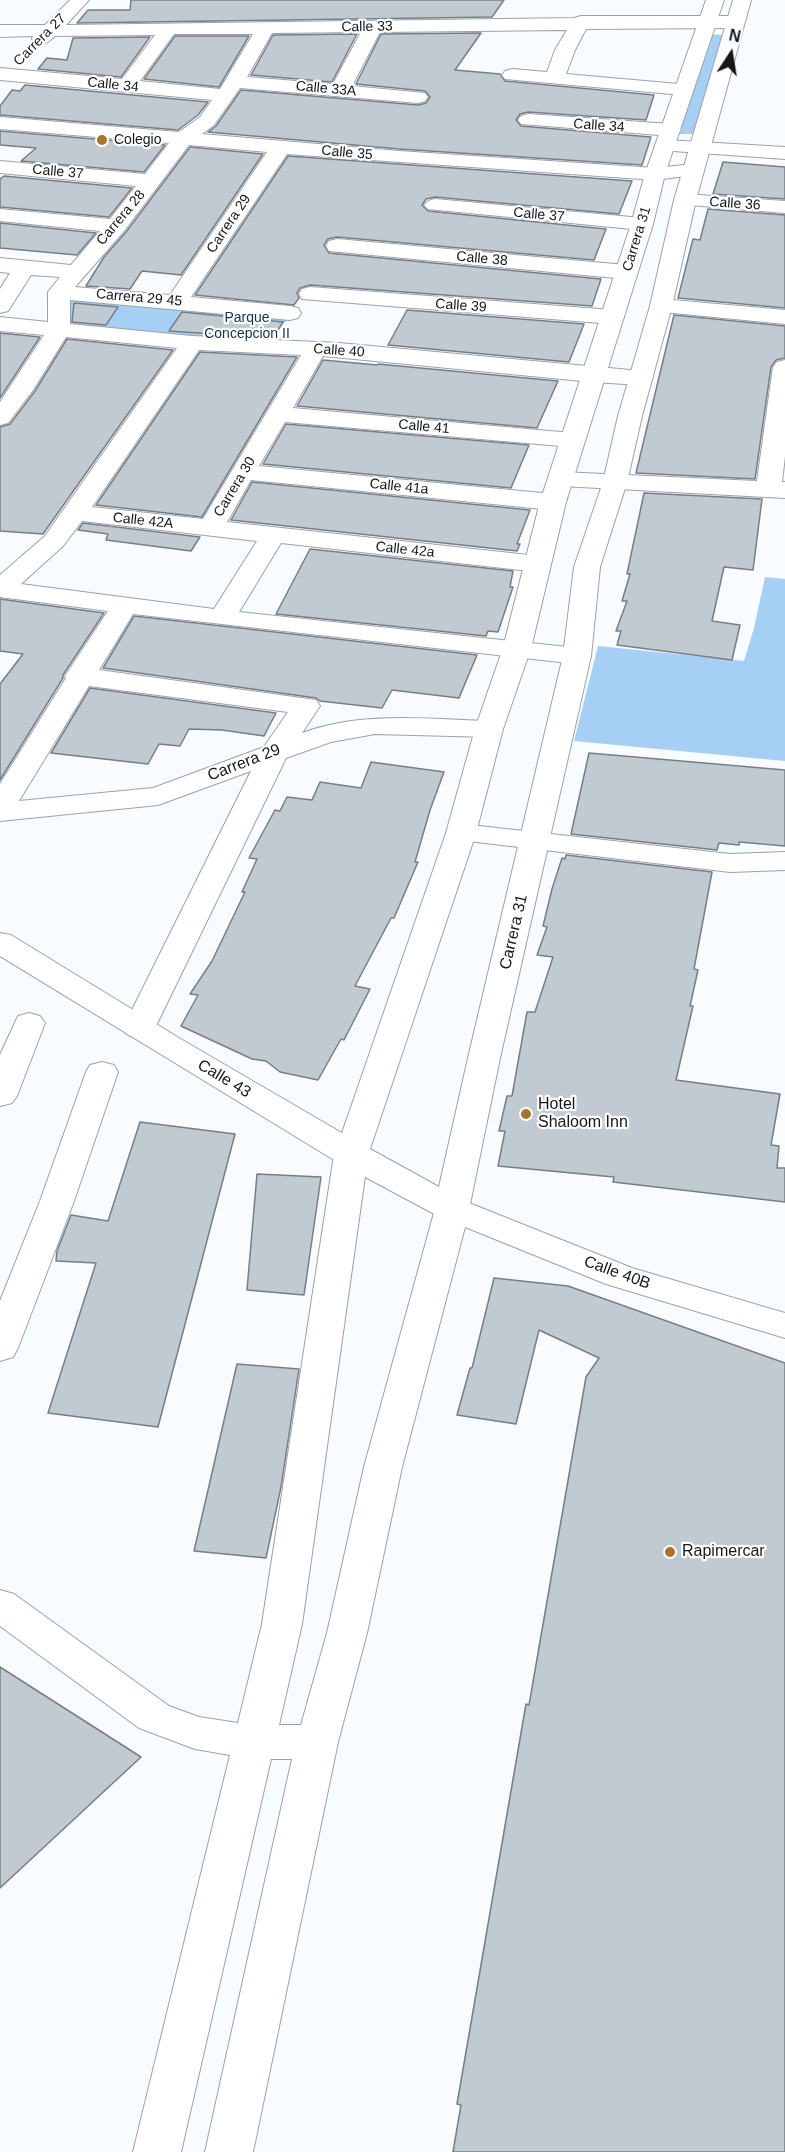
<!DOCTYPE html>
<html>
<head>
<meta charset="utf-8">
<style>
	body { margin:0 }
	#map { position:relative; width:785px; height:2152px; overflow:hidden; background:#f8fbff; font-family:Arial,sans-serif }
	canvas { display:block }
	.north { position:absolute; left:701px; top:24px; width:60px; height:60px; -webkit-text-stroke:4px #fff; paint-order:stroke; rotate:12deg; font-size:16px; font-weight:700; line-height:24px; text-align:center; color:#15181a }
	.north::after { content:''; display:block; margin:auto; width:21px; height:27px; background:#15181a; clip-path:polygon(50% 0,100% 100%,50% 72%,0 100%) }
</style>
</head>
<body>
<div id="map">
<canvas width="785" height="2152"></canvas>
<div class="north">N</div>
</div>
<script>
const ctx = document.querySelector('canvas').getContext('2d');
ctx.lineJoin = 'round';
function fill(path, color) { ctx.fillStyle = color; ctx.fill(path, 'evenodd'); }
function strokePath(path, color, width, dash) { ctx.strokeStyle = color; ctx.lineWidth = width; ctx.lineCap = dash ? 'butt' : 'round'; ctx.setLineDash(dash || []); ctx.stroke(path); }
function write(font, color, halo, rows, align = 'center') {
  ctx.font = font + ' Arial,sans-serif'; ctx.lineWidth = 4.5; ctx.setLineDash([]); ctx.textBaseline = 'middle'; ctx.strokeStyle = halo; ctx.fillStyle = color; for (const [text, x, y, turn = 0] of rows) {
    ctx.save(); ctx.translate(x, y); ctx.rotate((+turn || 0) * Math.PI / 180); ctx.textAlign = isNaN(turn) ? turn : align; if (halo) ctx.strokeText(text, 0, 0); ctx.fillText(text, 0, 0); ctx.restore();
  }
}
const green = new Path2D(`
	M706,34l18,1 -30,99h-17z
	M59,292l240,17 -40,38 -195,-16z
	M765,577l20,2v182l-211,-20 24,-95 146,15 10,-33z`);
const building = new Path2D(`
	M131,0h373l-12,17 -415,6 11,-13h42z
	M481,33l-26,37 45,4 5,7 149,14 -8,25 -118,-8 -8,2 -4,6 5,6 130,11 -9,28 -243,-16 -191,-17 8,-6 25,-36 177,15 8,-2 4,-6 -5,-6 -69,-7 25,-50z
	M357,34l-25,48 -81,-7 22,-40z
	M175,36h74l-30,51 -75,-8z
	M150,37l-29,40 -83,-8 9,-11 20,2 6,-22z
	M25,85l183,17 -10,13 -20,15 -178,-15v-9l12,-16 8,1z
	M0,131l165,14 -21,27 -123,-11 15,-13 -36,-3z
	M190,147l73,7 -82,121 -39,-4 -12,18 -44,-3 18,-29 22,-25z
	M288,156l344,25 -13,33 -184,-17 -9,2 -4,6 6,6 178,18 -12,31 -257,-23 -9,2 -4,6 5,8 272,26 -9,27 -282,-21 -10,3 -3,5 2,5 -5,7 -99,-10z
	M723,162l62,5v32l-72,-5z
	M4,176l128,12 -23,29 -109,-10v-28z
	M708,209l77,6v93l-107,-10 15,-59 7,1z
	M0,223l96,10 -19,22 -77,-7z
	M74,303l44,4 -12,18 -34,-3z
	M407,310l177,14 -15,38 -181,-17z
	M182,312l101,10 -10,16 -104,-7z
	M674,315l111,11v32l-9,2 -5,7 -16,112 -119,-6z
	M0,333l40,4 -40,61z
	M67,339l106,11 -130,184 -43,-3v-104l10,-3 25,-33z
	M200,352l97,5 -95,160 -106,-12z
	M323,360l54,5 1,-1 180,17 -21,47 -240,-22z
	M286,424l243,21 -18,43 -248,-24z
	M252,482l278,28 -13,34h3l-3,7 -286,-31z
	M644,493l118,6 -9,71 -29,-3 -12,54 28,4 -8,35 -115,-15 4,-14h-5l11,-30h-5l8,-27h-3z
	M83,523l117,14 -9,14 -85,-11 2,-6 -30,-4z
	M310,549l203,22 -3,16h3l-15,45 -10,-1 -2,5 -210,-22z
	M0,599l104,14 -41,62v3l-63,102v-96l23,-30 -23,-3z
	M134,616l343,39 -18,43 -67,-8 -10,18 -62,-7 -4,-3 -213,-30z
	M90,688l186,25 -12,23 -42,-6 -33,-1 -9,17 -21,-2 -11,20 -97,-11z
	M589,753l196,17v76l-46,-4v3l-20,-2 -2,7 -146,-16z
	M371,762l73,10 -14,38 -15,52h3l-24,56h-3l-36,68 15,3 -26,51 -3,-1 -23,41 -38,-8 -14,-11 -14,-2 -71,-33 17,-31 -8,-1 22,-33 33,-69h-3l15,-33 -8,-1 26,-48 5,1 7,-14 25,3 8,-18 41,6z
	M566,855l146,17 -18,97 4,1 -8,36h3l-17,74 104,14 -9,51 8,1 -2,22h8v34l-172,-20 1,-5 -116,-11 7,-35h-6l8,-35h5l15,-84h8l18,-55 -16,-2 10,-28 -4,-1 9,-37 10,-31 3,1z
	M140,1122l95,12 -77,293 -110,-14 48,-150 -40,-2 1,-10 14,-36 37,6z
	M257,1174l64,3 -17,118 -57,-5z
	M494,1278l74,8 217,77v789h-332l8,-47 -4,-1 69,-400 3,1 57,-328 13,-19 -60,-28 -23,94 -59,-9 13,-47h2z
	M237,1364l62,5 -18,118 -15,71 -72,-7z
	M0,1667l141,90 -141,131z`);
const street = new Path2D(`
	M70,0h19l-23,25 508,-7 7,-2h153l7,2 2,4 -2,4 -7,2 -148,1 -11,21 -9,24 124,11 3,4 -3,4 -7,2 -178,-16 -3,-4 3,-4 7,-2 35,3 8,-22 12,-20 -187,2 -28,54 73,7 3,4 -3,4 -7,2 -178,-15 -26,37 -12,9 197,17 256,17 39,-4 7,2 3,4 -3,4 -46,6 -368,-26 -96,143 99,9 8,2 3,5 -3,5 -8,2 -220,-20v24l122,12 147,7 302,28 8,2 4,5 -4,5 -8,2 -48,-3 -270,-26 -30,52 279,25 9,2 3,5 -3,5 -9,2 -287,-25 -26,44 294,28 9,3 4,5 -4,5 -9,3 -302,-30 -24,42 311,34 9,2 4,6 -4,6 -9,2 -257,-29 -42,69 338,36 10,2 4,6 -4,6 -10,2 -444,-50 -34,56 217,30 4,6 -18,27c59,-22 125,-14 187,-12l10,2 4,6 -4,6 -10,2 -114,-3 -44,8 -45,16 -131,270 -5,7 -11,3 -11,-3 -5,-7 128,-257 -93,34 -158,16v-37l66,-106 -1,-2 43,-65 -108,-14v-22l45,-39 132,-188 -111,-11 -33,53 -25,33 -8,2v-23l44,-67 -44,-4v-14l48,5v-30l12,-15 -29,-2 -23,36 -8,2v-24l10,-16 -10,-1v-14l71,7 29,-34 -100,-10v-12l110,10 26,-33 -136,-13v-12l145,13 24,-31 -169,-14v-12l179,15 21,-15 12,-17 -212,-20v-12l122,11 33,-44 -100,1c-7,7 -11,9 -21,7l-2,-4 1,-3 -33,1v-12h45zM361,32l-28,52 -86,-7 25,-44zM174,34h79l-33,55 -80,-8zM189,145l78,7 -97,143 -95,-8 49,-56zM199,350l102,5 -98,164 -111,-12zM82,521l175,20 -43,68 -193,-25 42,-38zM89,686l199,26 -24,35 -111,41 -134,13z
	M528,114l143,10 7,2 3,4 -3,4 -7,2 -150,-12 -3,-4 3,-4z
	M666,140l119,7v12l-126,-9 -3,-4 3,-4z
	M685,194l100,7v12l-107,-9 -4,-4 4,-4z
	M435,199l207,19 8,1 3,5 -3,5 -8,1 -214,-21 -4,-4 4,-4z
	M337,239l289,26 8,2 3,5 -3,5 -8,2 -297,-28 -3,-5 3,-5z
	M310,287l303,23 8,2 3,5 -3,5 -8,2 -311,-25 -3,-5 3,-5z
	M661,299l124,11v14l-132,-13 -3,-5 3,-5z
	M785,360v96l-3,26h3v16l-224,-12 -9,-2 -3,-5 3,-5 9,-2 196,9 16,-114 4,-5z
	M461,824l269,30 55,-2v18l-55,2 -279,-33 -5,-6 5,-6z
	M29,1013l11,3 5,7 -28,73 -5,7 -12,3v-51l18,-39z
	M102,1062l12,3 4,7 -44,129 -56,147 -5,9 -13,4v-60l40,-100 46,-129 4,-7z
	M351,1144l12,3 5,8 -66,469 -23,101h22l26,-92 37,-166 71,-258 5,-8 12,-3 12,3 168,67 153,45v25l-179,-54 -141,-57 -63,240 -35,166 -29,109 -85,410h-48l87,-393h-21l-90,393h-48l97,-397 -35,-6 -56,-21 -139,-102v-36l14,4 155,112 30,11 39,6 24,-99 72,-469 5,-8z`);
const secondary = new Path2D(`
	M706,0h18l-59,174 -12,50 -87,278 -35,146 -28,81 -27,104 -106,316 69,38 29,-129 95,-402 11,-89 29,-85 15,-66 32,-110 24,-106 59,-200h18l-55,200 -24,106 -30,110 -15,66 -27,85 -9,89 -91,402 -31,151 -5,8 -12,3 -12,-3 -101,-54 -339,-207v-23l11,2 168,103 163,95 104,-300 29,-104 28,-81 37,-146 91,-278 14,-50z`);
const markers = [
	[102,140,6,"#aa712f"],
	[526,1114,6,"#aa712f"],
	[670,1552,6,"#aa712f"]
];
const farStreetnames = [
	["Calle 33",367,27,-1],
	["Carrera 27",40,40,-45],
	["Calle 34",113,85,6],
	["Calle 33A",326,89,5],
	["Calle 34",599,126,4],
	["Calle 35",347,153,5],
	["Calle 37",58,172,5],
	["Calle 36",735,204,4],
	["Calle 37",539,215,5],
	["Carrera 28",121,218,-50],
	["Carrera 29",229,224,-56],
	["Carrera 31",637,239,-73],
	["Calle 38",482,259,5],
	["Carrera 29 45",139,298,5],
	["Calle 39",461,306,4],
	["Calle 40",339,351,4],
	["Calle 41",424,427,5],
	["Carrera 30",235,487,-59],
	["Calle 41a",399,487,6],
	["Calle 42A",143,521,6],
	["Calle 42a",405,550,6]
];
const farPoinames = [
	["Colegio",114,140]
];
const farParknames = [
	["Parque",247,318],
	["Concepcion II",247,334]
];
const streetNames = [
	["Carrera 29",244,763,-21],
	["Carrera 31",514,932,-77],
	["Calle 43",224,1079,31],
	["Calle 40B",617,1273,20]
];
const poiNames = [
	["Hotel",538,1105],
	["Shaloom Inn",538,1123],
	["Rapimercar",682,1552]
];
fill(green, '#a5cff5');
fill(building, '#c2cad1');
strokePath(building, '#777e85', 1.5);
strokePath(street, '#9ba2aa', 2);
strokePath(secondary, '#9ba2aa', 2);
fill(street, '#fff');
fill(secondary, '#fff');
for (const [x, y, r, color] of markers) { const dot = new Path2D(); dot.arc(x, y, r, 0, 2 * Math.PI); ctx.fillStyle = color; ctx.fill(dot); strokePath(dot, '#fff', 2); }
write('14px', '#15181a', '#fff', farStreetnames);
write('14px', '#15181a', '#fff', farPoinames, 'left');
write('14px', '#11324d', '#fff', farParknames);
write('16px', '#15181a', '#fff', streetNames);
write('16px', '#15181a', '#fff', poiNames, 'left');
</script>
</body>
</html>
